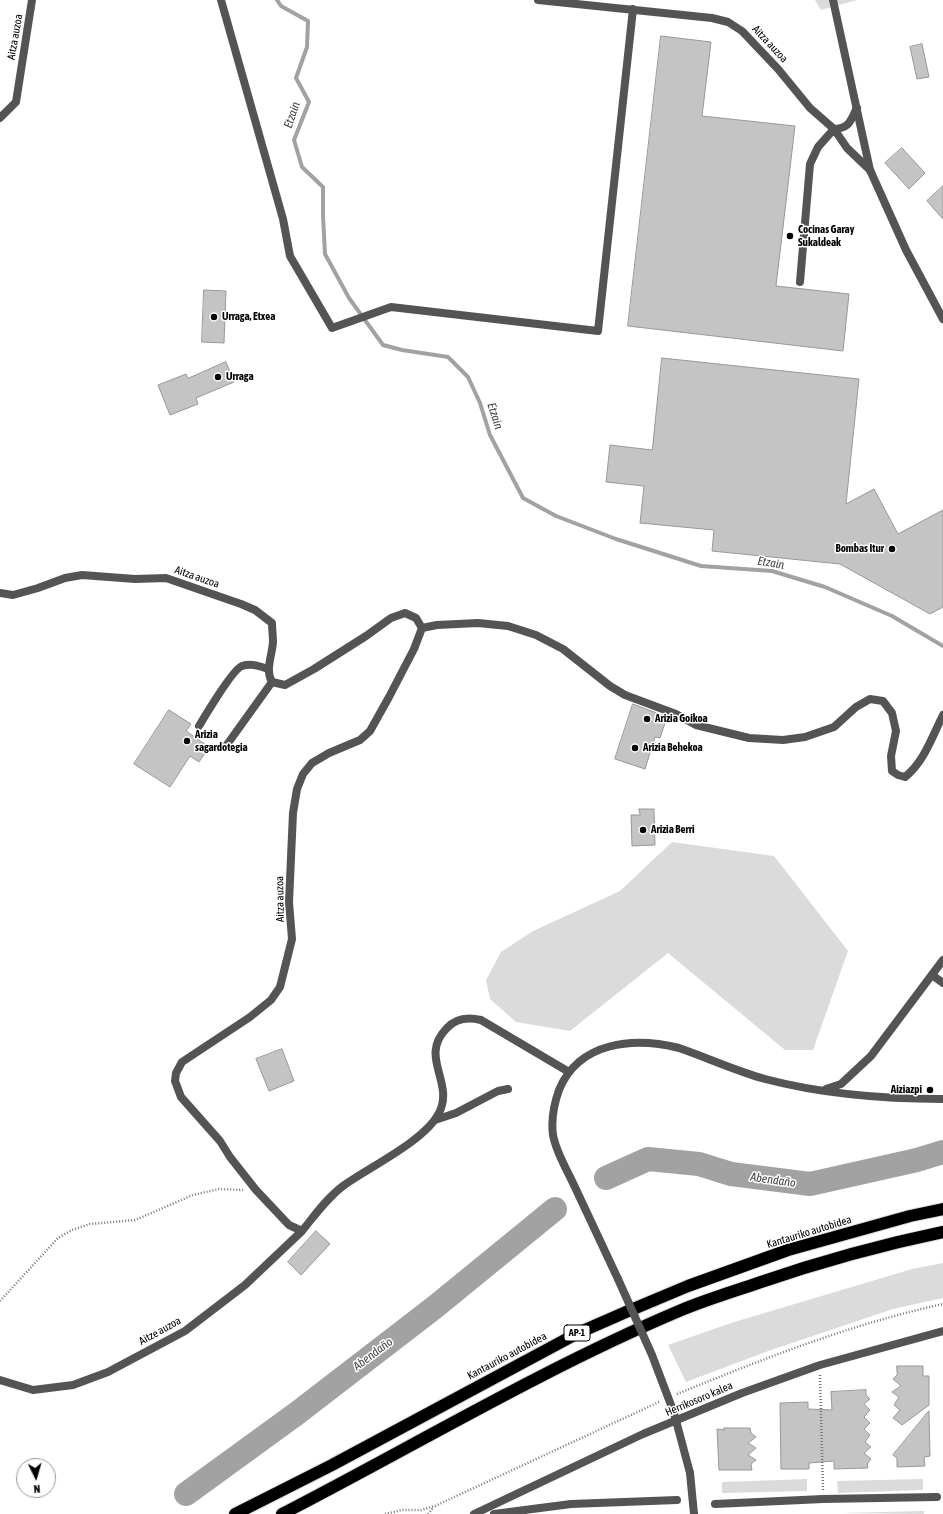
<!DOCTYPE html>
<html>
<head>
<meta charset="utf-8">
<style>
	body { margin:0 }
	#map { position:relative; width:943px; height:1514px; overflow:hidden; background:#fff; font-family:"Asap Condensed",sans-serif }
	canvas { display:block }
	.north { position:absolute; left:16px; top:1458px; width:40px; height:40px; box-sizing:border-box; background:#fff; border:1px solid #999; border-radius:50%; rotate:175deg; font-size:11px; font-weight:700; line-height:16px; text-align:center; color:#000 }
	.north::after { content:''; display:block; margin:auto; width:14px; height:18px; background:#000; clip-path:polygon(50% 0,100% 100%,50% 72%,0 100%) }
</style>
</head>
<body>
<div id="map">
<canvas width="943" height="1514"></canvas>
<div class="north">N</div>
</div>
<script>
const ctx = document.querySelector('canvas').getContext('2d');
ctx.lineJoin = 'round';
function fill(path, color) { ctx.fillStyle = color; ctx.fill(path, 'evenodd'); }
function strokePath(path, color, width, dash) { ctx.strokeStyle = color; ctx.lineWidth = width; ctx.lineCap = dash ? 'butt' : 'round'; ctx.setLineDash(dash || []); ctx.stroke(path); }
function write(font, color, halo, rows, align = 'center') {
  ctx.font = font + ' "Asap Condensed",sans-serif'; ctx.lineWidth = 3; ctx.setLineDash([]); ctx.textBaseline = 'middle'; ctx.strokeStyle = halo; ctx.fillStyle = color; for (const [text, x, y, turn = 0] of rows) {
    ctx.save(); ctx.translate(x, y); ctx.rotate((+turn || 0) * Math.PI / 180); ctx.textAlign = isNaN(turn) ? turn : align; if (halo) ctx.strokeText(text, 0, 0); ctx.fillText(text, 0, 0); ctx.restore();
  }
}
const green = new Path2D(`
	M815,0h42l-36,10z
	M672,842l102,14 74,95 -35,99h-28l-117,-97 -98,78 -54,-9 -26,-23 -4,-19 15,-28 32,-21 87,-40z
	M943,1263v35l-50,11 -122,41 -85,32 -18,-37 63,-22 181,-54z
	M807,1479v12l-85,2v-11z
	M923,1479v11l-85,3 -1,-12z
	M924,1511v3l-85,-1z`);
const stream = new Path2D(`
	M277,0l4,6 27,15 -1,26 -11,31 13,24 -15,38 8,27 21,20v29l2,38 24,44 34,47 19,5 46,7 20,20 12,26 10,32 33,63 33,18 60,23 85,27 71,5 53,16 67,29 51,30`);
const river = new Path2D(`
	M606,1178l42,-19 51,5 32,10 79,10 107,-24 26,-8
	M186,1494l110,-80 139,-107 120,-98`);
const building = new Path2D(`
	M661,36l50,6 -9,74 93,10 -19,160 73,8 -6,57 -215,-25z
	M922,44l7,33 -12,2 -7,-32z
	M902,148l23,25 -16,16 -24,-26z
	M943,186v33l-16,-18z
	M204,290l22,1 -2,52 -22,-1z
	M662,358l197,21 -13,125 28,-15 24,45 45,-24v97l-13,7 -90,-50 -128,-13 2,-21 -74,-7 4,-37 -38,-4 4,-37 42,5z
	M226,362l8,20 -38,16 2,6 -28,11 -12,-30 28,-11 2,4z
	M633,704l34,13 -7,21 -5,-1 -10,32 -30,-10z
	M169,710l22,14 -5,7 23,16 -10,15 -9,-6 -20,31 -36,-23z
	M639,809h15l1,36 -23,1 -1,-31h9z
	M282,1049l12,32 -25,10 -13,-32z
	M316,1231l14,13 -29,31 -13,-13z
	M897,1366h26v10h6v29l-27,20 -9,-7 7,-8 -6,-5 5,-8 -7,-5 9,-6 -8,-7 4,-4z
	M866,1390v5l4,4 -6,5 6,6 -6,7 6,6 -6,6 6,6 -5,7 6,5 -7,6 7,6 -4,5 1,4 -34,1v-8l-25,2v6h-28l-1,-66 28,-1v7l24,1 -1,-18z
	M929,1411l1,45 -6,1 1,9 -28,1v-9l-4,-3z
	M724,1428h26l1,5 5,4 -8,6 8,5 -8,7 8,5 -5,4 1,6h-33l-2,-41 7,1z`);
const path = new Path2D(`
	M0,1301l58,-63 14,-8 18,-6 45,-4 58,-25 26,-6 24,1
	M820,1375l3,115
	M677,1394c86,-35 174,-70 266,-90
	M385,1514l17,-4h19l14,-4 224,-104
	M428,1514l6,-7`);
const service = new Path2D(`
	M199,726c6,-10 34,-57 43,-60 9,-3 17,0 26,3
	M226,746l46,-64
	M932,975l11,8
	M435,1120l21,-7 42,-22 10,-2`);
const pedestrian = new Path2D(`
	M715,1504l108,-5 114,-2
	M494,1514l77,-10 106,-4`);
const minor = new Path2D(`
	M221,0l62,219 7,37 42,72 59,-21 207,24 35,-322
	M538,0l174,18 16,4 14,9 36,38 32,39 24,21c16,-1 16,-8 23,-21
	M0,118l16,-16 16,-102
	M800,282l10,-118 8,-17 16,-18 13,19 23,22
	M0,593l13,2 25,-7 27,-10 17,-3 53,4 31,-1 75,26 14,6 17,13c0,6 1,13 1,19 -1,14 -8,28 -1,40l13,3 29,-16 52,-33 25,-18 14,-5 11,5 6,10 -8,21 -25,48 -19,34 -10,9 -31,13 -17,10 -9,11 -6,15 -4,24 -4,89 3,37 -12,48 -9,13 -21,17 -68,45 -6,11 -1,8 6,16 39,44 10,16 26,33 33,35 13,6c13,-16 25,-33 41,-45 26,-19 82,-45 96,-73 16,-31 -21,-56 8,-85 9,-10 22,-11 34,-8l88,52
	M422,628l15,-3 41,-2 30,3 28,9 27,14 47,37 15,9 51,19 20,11 53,13 34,2 22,-3 29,-10 22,-20 14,-8 13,2 9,12 4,18 -5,25 1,15 6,4 7,2c19,-15 27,-40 38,-62
	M826,1089l15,-5 30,-28 72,-96
	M618,1279c-15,-32 -30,-64 -45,-96 -7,-15 -17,-31 -20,-48 -2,-15 1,-31 6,-45 20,-49 75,-53 120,-42 29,10 57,23 86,31 57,15 119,20 178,20
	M0,1380l33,10 40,-5 35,-13 77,-41 60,-46 57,-54
	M690,1473l4,41
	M474,1514l169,-80 99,-41 78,-28 123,-34`);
const tertiary = new Path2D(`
	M833,0l37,170 36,80 37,69`);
const motorway = new Path2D(`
	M235,1514l97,-49 246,-132 48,-21 62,-26 100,-36 122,-34 33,-7
	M282,1514c132,-68 260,-145 397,-203 26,-11 53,-19 79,-28 61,-21 122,-38 185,-51`);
const minorBridge = new Path2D(`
	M618,1279l34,76 22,58 16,60`);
const markers = [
	[790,236,4,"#000"],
	[214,317,4,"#000"],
	[218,377,4,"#000"],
	[892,549,4,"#000"],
	[647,719,4,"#000"],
	[187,741,4,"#000"],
	[635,748,4,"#000"],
	[643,830,4,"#000"],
	[930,1090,4,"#000"]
];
const shields = [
	[577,1333,26]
];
const shieldNames = [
	["AP-1",577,1333]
];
const streetNames = [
	["Aitza auzoa",15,37,-80],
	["Aitza auzoa",770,44,47],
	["Aitza auzoa",197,577,19],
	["Aitza auzoa",280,899,-91],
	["Kantauriko autobidea",809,1232,-17],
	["Aitze auzoa",160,1331,-29],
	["Kantauriko autobidea",507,1356,-28],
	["Herrikosoro kalea",699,1399,-23]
];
const poiNames = [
	["Cocinas Garay",798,230],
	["Sukaldeak",798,243],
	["Urraga, Etxea",222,317],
	["Urraga",226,377],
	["Bombas Itur",884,549,"right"],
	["Arizia Goikoa",655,719],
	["Arizia",195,735],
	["sagardotegia",195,748],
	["Arizia Behekoa",643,748],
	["Arizia Berri",651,830],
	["Aiziazpi",922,1090,"right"]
];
const waterNames = [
	["Etzain",292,115,-71],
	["Etzain",495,416,72],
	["Etzain",771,563,10],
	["Abendaño",773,1180,8],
	["Abendaño",373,1354,-37]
];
fill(green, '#dbdbdb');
strokePath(stream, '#a2a2a2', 4);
strokePath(river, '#a2a2a2', 24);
fill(building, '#c4c4c4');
strokePath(building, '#989898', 1);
strokePath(motorway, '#dbdbdb', 14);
strokePath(path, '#767676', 2.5, [1, 2]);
strokePath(service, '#545454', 8);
strokePath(pedestrian, '#545454', 8);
strokePath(minor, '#545454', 8);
strokePath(tertiary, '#545454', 8);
strokePath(motorway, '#000', 12);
strokePath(minorBridge, '#545454', 8);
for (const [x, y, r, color] of markers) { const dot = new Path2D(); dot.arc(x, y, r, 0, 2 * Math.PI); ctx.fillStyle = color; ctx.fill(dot); strokePath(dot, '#fff', 1.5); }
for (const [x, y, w] of shields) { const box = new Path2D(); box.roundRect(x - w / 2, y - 8, w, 16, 3); ctx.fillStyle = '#fff'; ctx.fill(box); strokePath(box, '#000', 1); }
write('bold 10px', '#000', null, shieldNames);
write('11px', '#000', '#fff', streetNames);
write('bold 11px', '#000', '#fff', poiNames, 'left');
write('italic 12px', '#434343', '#fff', waterNames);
</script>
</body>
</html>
